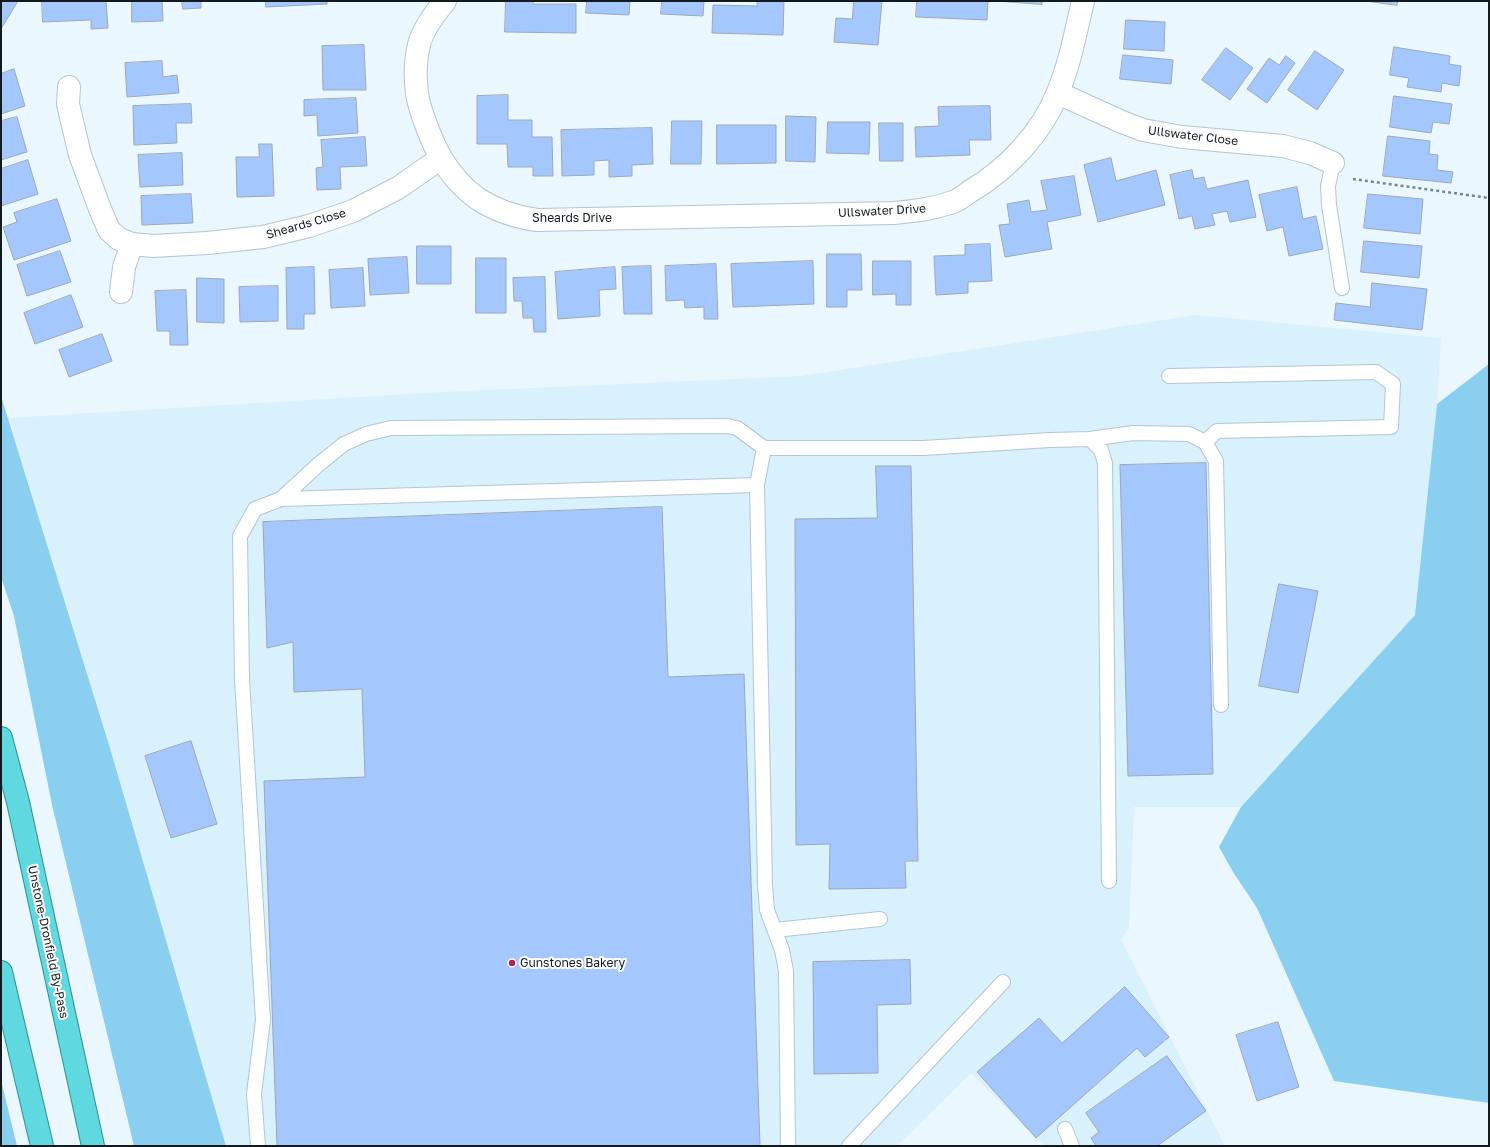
<!DOCTYPE html>
<html>
<head>
<meta charset="utf-8">
<style>
	body { margin:0 }
	#map { position:relative; width:1490px; height:1147px; overflow:hidden; background:#eaf7fe; font-family:"Golos Text",sans-serif }
	canvas { display:block }
	.frame { position:absolute; inset:0; border:2px solid #121a1e; pointer-events:none }
</style>
</head>
<body>
<div id="map">
<canvas width="1490" height="1147"></canvas>
<div class="frame"></div>
</div>
<script>
const ctx = document.querySelector('canvas').getContext('2d');
ctx.lineJoin = 'round';
function fill(path, color) { ctx.fillStyle = color; ctx.fill(path, 'evenodd'); }
function strokePath(path, color, width, dash) { ctx.strokeStyle = color; ctx.lineWidth = width; ctx.lineCap = dash ? 'butt' : 'round'; ctx.setLineDash(dash || []); ctx.stroke(path); }
function write(font, color, halo, rows, align = 'center') {
  ctx.font = font + ' "Golos Text",sans-serif'; ctx.lineWidth = 4; ctx.setLineDash([]); ctx.textBaseline = 'middle'; ctx.strokeStyle = halo; ctx.fillStyle = color; for (const [text, x, y, turn = 0] of rows) {
    ctx.save(); ctx.translate(x, y); ctx.rotate((+turn || 0) * Math.PI / 180); ctx.textAlign = isNaN(turn) ? turn : align; if (halo) ctx.strokeText(text, 0, 0); ctx.fillText(text, 0, 0); ctx.restore();
  }
}
const built = new Path2D(`
	M1196,315l245,23 -4,66 -22,211 -174,192h-107l-5,122 -8,10 104,207h-181l-73,-73 -74,73h-671l-116,-398 -102,-330 434,-26 359,-16z`);
const green = new Path2D(`
	M1489,364v739l-155,-22 -77,-173 -24,-36 -14,-25 22,-40 174,-192 22,-211z
	M1,396l109,352 116,398h-92l-82,-341 -38,-189 -13,-39z
	M1,1080l16,66h-16z`);
const building = new Path2D(`
	M1,1h17l-17,28z
	M42,1h64l2,27 -17,1v-9l-48,2z
	M132,1h30l1,20 -31,1z
	M182,1h19v7l-18,1z
	M266,1h61v3l-61,3z
	M506,1h27v3h43v29l-71,-1z
	M587,1h43l-1,14 -43,-2z
	M662,1h42l-1,15 -42,-2z
	M757,1h27l-1,34 -71,-2 1,-28 44,1z
	M854,1h28l-4,44 -44,-3 2,-24 16,1z
	M917,1h71l-1,19 -71,-3z
	M996,1h46v3z
	M1366,1h32l-1,4z
	M1126,20l39,2 -1,29 -40,-2z
	M364,45l2,45h-43l-1,-44z
	M1394,47l56,9 -1,8 12,2 -2,20 -17,-3 -1,9 -34,-5 2,-9 -19,-3z
	M1226,48l27,20 -23,32 -28,-20z
	M1315,51l29,19 -27,40 -29,-20z
	M1123,55l50,5 -2,24 -51,-5z
	M1286,56l9,7 -28,40 -20,-14 22,-31 10,7z
	M162,61l1,16 14,-2 2,18 -52,4 -2,-34z
	M14,69l11,37 -24,8v-40z
	M508,95v25h24v17h20l1,39h-20v-9h-25l-1,-23h-30v-48z
	M1394,96l58,8 -3,20 -16,-2 -2,11 -41,-6z
	M356,98l2,35 -40,3 -1,-21 -13,1v-16z
	M191,104l1,19h-16l1,20 -43,2 -1,-39z
	M990,106l1,34h-22l1,15 -54,2 -1,-30 24,-1 -1,-19z
	M786,116l30,1 -1,45 -29,-1z
	M17,117l10,35 -26,8v-39z
	M672,121h30l-1,43h-30z
	M828,122h42l-1,32 -42,-1z
	M879,123h24v38h-23z
	M717,125h59v38l-59,1z
	M652,128l1,36 -21,1v11l-23,1v-17l-15,1v14l-32,1 -1,-46z
	M1388,136l42,5 -1,13 9,1 -1,15 16,2 -2,11 -68,-7z
	M365,137l2,29 -27,1 1,22 -24,1 -1,-22 7,-1 -2,-27z
	M259,144h13l2,52 -37,1 -1,-40h23z
	M182,153l1,32 -43,2 -2,-32z
	M1111,158l5,23 40,-11 9,35 -67,17 -14,-57z
	M28,160l10,34 -37,12v-37z
	M1192,170l2,9 10,-2 3,12 41,-9 8,37 -26,5 -3,-11 -15,3 3,11 -20,4 -3,-13 -13,3 -9,-44z
	M1074,176l7,39 -34,7 5,27 -47,8 -6,-32 11,-1 -3,-20 22,-4 2,12 16,-2 -6,-29z
	M1297,187l6,32 13,-3 7,33 -34,7 -6,-29 -16,4 -8,-36z
	M191,194l2,29 -51,2 -1,-29z
	M1368,194l55,5 -3,35 -56,-6z
	M57,199l14,42 -57,19 -11,-33 14,-5 -3,-9z
	M1364,241l58,5 -3,32 -58,-6z
	M990,244l2,37 -24,1v11l-32,2 -2,-39 31,-1v-10z
	M417,246h34v38h-34z
	M60,251l11,31 -44,14 -10,-31z
	M827,254h34l1,36h-15v17h-20z
	M407,257l2,36 -39,2 -2,-36z
	M476,258h30v55h-30z
	M813,261l1,43 -81,3 -2,-43z
	M873,261h38v44h-15v-11l-23,1z
	M716,264l2,55h-14v-12l-19,1 -1,-8 -18,1 -1,-35z
	M651,266l1,48h-28l-2,-47z
	M314,267l1,47h-11v15h-17l-1,-61z
	M615,267l1,22 -17,1 1,26 -42,3 -3,-47z
	M363,268l2,38 -34,2 -2,-38z
	M545,277l1,55h-12l-1,-14h-10l-1,-17h-8l-1,-23z
	M197,278l27,1v44l-27,-1z
	M1372,283l55,6 -5,41 -88,-10 2,-17 34,4z
	M278,286v35l-38,1 -1,-35z
	M186,290l2,55h-18v-14h-13l-2,-40z
	M71,295l12,32 -48,17 -11,-31z
	M102,334l10,27 -43,16 -10,-27z
	M1206,463l7,311 -85,2 -8,-311z
	M876,466h35l7,395h-13l1,27 -77,1 1,-45 -34,1 -1,-326 82,-1z
	M662,507l6,170 76,-3 16,472h-483l-13,-365 101,-4 -3,-88 -68,3 -1,-50 -26,6 -4,-126z
	M1279,584l39,7 -20,102 -39,-7z
	M191,741l26,83 -46,14 -26,-82z
	M910,960l1,44 -34,1 1,68 -64,1 -1,-112z
	M1125,987l44,50 -24,20 -8,-9 -101,90 -59,-66 62,-54 23,25z
	M1278,1022l21,65 -42,14 -21,-66z
	M1167,1056l39,55 -49,35h-61l-5,-8 8,-6 -13,-19z`);
const path = new Path2D(`
	M1353,179l136,19`);
const service = new Path2D(`
	M1333,163l-5,23 1,19 13,83
	M1169,376l207,-4 17,12 -2,43 -174,4 -12,11
	M1090,439l43,-6 56,1 16,8 11,19 5,244
	M757,485l8,399 2,26 15,40 4,21 2,175
	M281,499l38,-35 25,-20 22,-10 25,-6 336,-2 10,2 27,20
	M775,930l105,-11
	M1065,1129l7,17
	M258,1146l-4,-52 9,-74 -21,-340 -2,-144 15,-27 26,-10 476,-14 7,-37h160l126,-8 40,-1 11,11 4,13 4,418
	M849,1146l154,-164`);
const minor = new Path2D(`
	M445,1c-9,11 -23,30 -26,44 -4,16 -4,32 -2,48 2,17 16,51 24,65 9,15 23,31 37,41 19,12 36,18 59,21l357,-7c21,-2 39,-4 59,-11 6,-2 11,-6 16,-10 38,-22 73,-59 89,-100 12,-29 18,-61 25,-91
	M69,87l-1,17 12,51 20,54 9,21 10,9 13,5 21,2 54,-3 56,-6 46,-11 44,-15 45,-23 43,-30
	M1058,93l64,29 21,8 39,7 101,9 27,7 23,10
	M121,292l3,-25 8,-23`);
const trunk = new Path2D(`
	M1,738l17,64 75,344
	M1,972l41,174`);
const markers = [
	[512,963,4,"#b22250"]
];
const streetNames = [
	["Ullswater Close",1193,136,7],
	["Ullswater Drive",882,211,-3],
	["Sheards Drive",572,218],
	["Sheards Close",306,224,-16],
	["Unstone-Dronfield By-Pass",48,942,78]
];
const poiNames = [
	["Gunstones Bakery",520,963]
];
fill(built, '#d9f1fd');
fill(green, '#8bcff0');
fill(building, '#a4c8fd');
strokePath(building, '#9ca8b8', 1);
strokePath(service, '#b1c6d1', 16);
strokePath(minor, '#b1c6d1', 24);
strokePath(trunk, '#2b8f98', 24);
strokePath(path, '#7b858a', 2.5, [3, 3]);
strokePath(service, '#fff', 14);
strokePath(minor, '#fff', 22);
strokePath(trunk, '#60d8e0', 22);
for (const [x, y, r, color] of markers) { const dot = new Path2D(); dot.arc(x, y, r, 0, 2 * Math.PI); ctx.fillStyle = color; ctx.fill(dot); strokePath(dot, '#fff', 1.5); }
write('12px', '#121a1e', '#fff', streetNames);
write('12px', '#121a1e', '#fff', poiNames, 'left');
</script>
</body>
</html>
